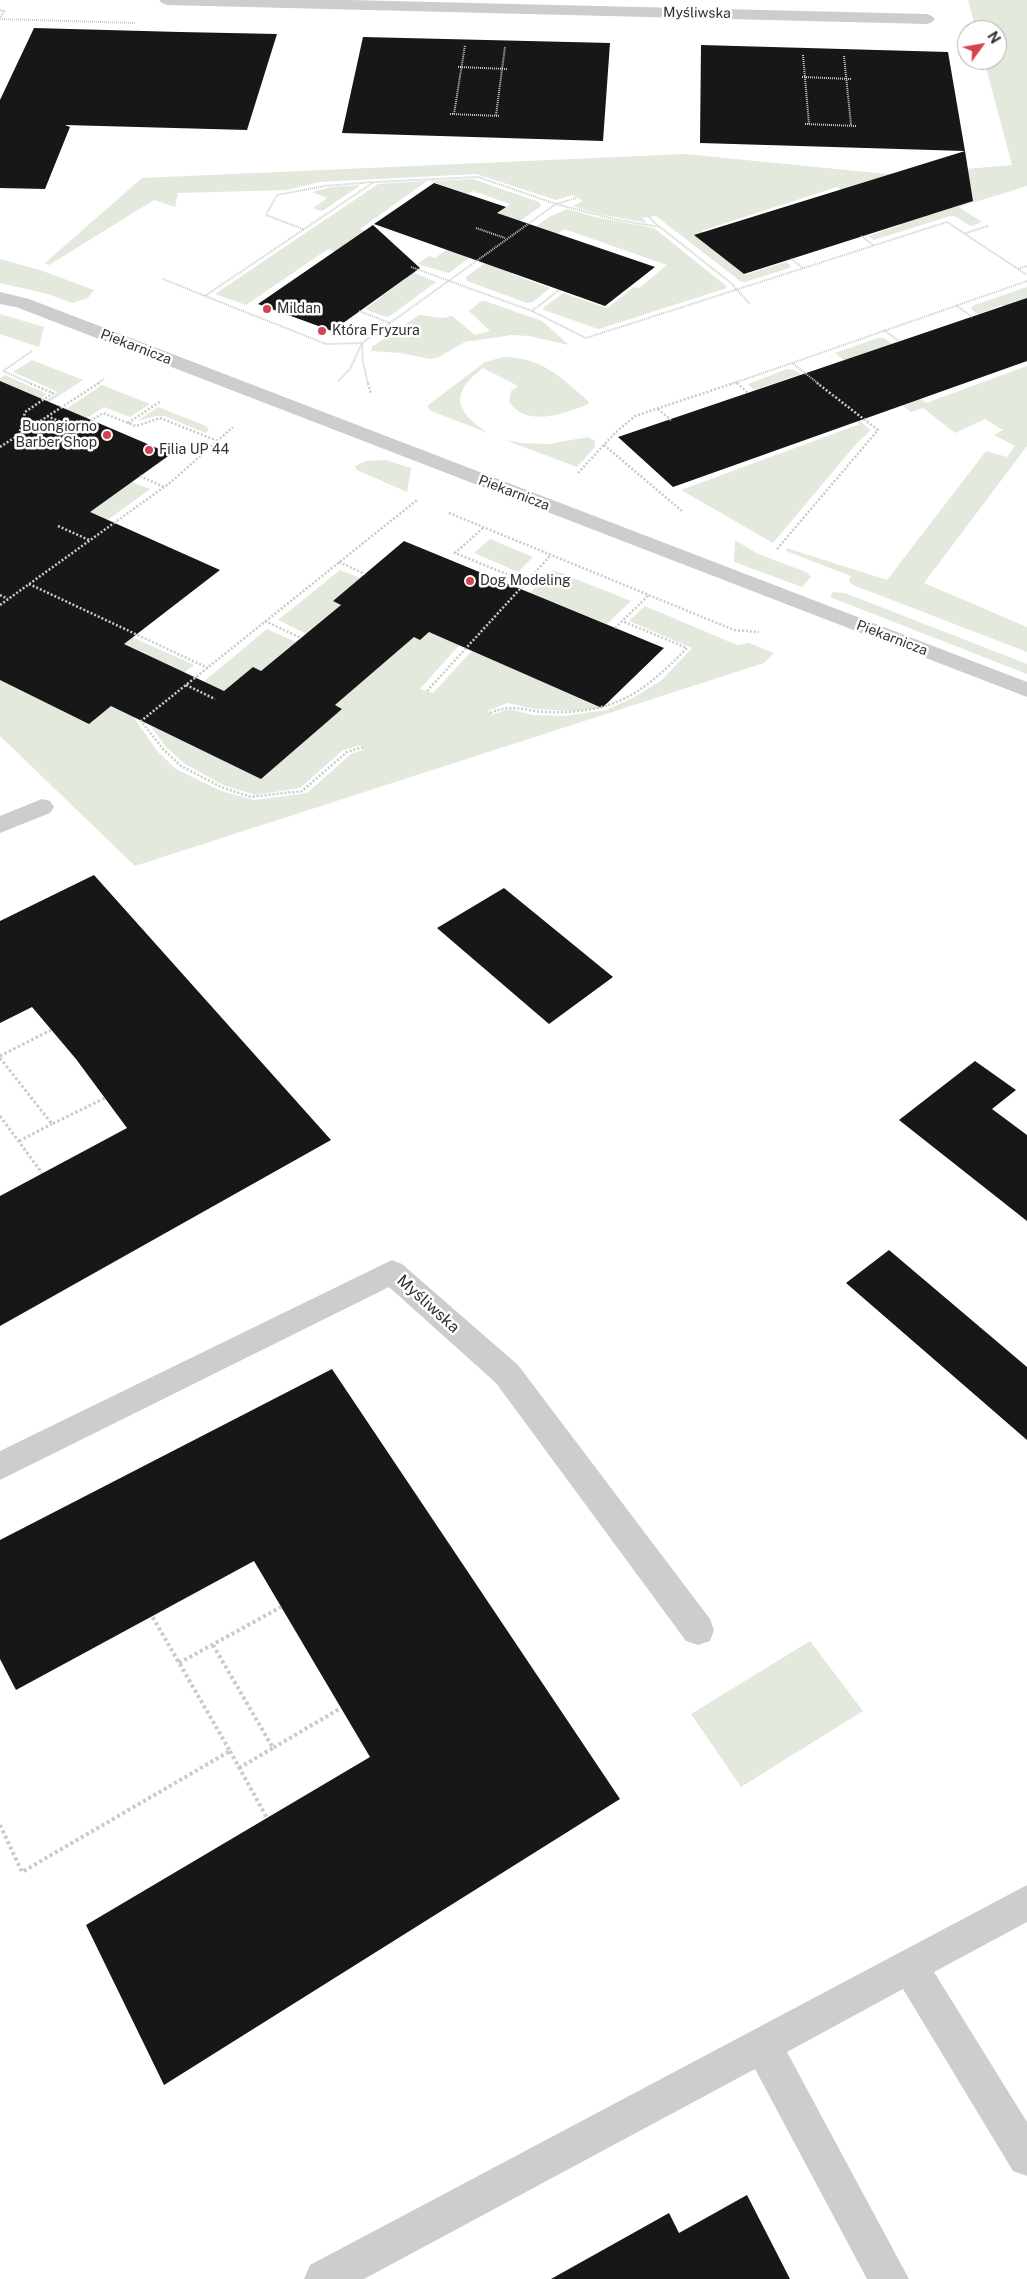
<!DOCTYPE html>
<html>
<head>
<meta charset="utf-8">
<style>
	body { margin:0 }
	#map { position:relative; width:1027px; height:2279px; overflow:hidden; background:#fff; font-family:"Public Sans",sans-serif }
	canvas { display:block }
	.north { position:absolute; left:957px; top:20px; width:50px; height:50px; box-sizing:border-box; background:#fff; border:1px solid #acacac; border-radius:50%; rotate:58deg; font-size:14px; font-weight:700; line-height:20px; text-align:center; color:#303030 }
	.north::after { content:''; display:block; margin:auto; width:18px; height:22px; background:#d6434e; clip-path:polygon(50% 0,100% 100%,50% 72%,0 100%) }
</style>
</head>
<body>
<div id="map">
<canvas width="1027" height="2279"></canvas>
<div class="north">N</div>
</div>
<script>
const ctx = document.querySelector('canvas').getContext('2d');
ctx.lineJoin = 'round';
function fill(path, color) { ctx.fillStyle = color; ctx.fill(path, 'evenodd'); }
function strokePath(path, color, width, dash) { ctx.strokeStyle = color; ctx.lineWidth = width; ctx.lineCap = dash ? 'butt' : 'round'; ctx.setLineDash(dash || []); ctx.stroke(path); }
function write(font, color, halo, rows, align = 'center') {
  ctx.font = font + ' "Public Sans",sans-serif'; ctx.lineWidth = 5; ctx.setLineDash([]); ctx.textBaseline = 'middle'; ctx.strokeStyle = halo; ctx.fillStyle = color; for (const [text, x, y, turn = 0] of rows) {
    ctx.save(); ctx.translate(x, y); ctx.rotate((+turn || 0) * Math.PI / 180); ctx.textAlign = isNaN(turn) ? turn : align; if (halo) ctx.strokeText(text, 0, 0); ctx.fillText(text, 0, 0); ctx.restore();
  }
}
const green = new Path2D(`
	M968,0h59v186l-68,21 23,15 -11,4 -17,-10h-4l-76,24 -6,-4 33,-11 -28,-20 -7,2 -29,-20 -136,44 25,19 -8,4 27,21 41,-13 5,4 -2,2 -44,14 -5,-1 -84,-65 -14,2 5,5 -48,-9 -26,-8 10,-5 -11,-6 -16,5 -80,-26 -157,8 -31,8 -110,3 -3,14 -21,-7 -105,65 -4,-2 97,-85 543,-24 212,21 115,-10 -28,-105h13v-30h-21z
	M473,179l66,23 2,4 -36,26 -24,-7 29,-21 -37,-13 -5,3 -38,-13z
	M427,181l-67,48 8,3 -29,21 -11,-4 -82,56 -31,-11 163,-110z
	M361,185l-39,26 -9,-3 14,-10 -15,-6 20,-5z
	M567,209l32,9 55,10 71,57 2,3 -125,40 -4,1 -54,-19 -1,-2 20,-15 44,15 27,-21 5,1 28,-23 -103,-36 -30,22 5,3 -28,20 39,14 -17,14 -6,1 -60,-22 -1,-4 83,-60z
	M472,232l20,9 -43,32 -32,-9 12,-8 6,2z
	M0,259l40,11 54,20 -6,8 -16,5 -24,-9 -48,-11z
	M408,270l28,12 -46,34 -4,1 -21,-8 42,-31 -7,-3z
	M1027,287v35l-25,-17 -24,9 -7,-5 1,-3z
	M485,301l57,20 27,24 -40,-9 -17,-1 -47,7 -26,15 -9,2 -29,-6 -30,-2 1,-4 47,-32 24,3 9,-2 23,19 15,-4 -21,-20 11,-9z
	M0,314l44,13 -5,20 -39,-13z
	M878,338h6l8,6 -31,11 65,48 101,-37v80l-103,137 103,44v25l-174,-67 -4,-4 2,-5 -65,-25v-3l101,32 99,-129 21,6 8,-11 -21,-11 9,-5 -18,-11 -30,14 -32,-25 -12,4 -76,-59z
	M504,357c37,0 58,21 84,44l1,3c-24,9 -63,25 -80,-3l2,-10 7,-5 -35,-18c-34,26 -28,43 5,65l-57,-22 -4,-5 58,-44z
	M32,360l51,20 -55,36 -1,-2 31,-22 -45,-20z
	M787,369l8,1 76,60 -14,13 -84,100 -92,-53 179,-66 -62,-49 -44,15 -6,-6z
	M5,375l42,19 -25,18 -22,-31v-3z
	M102,385l48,19 -20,13 -26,-10 -25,16 -19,-10z
	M158,407l48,19 3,3 -3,4 -42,-17h-8l-19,5z
	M588,437l7,4v6l-18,20 -72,-27 17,3 27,1z
	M386,460l25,8 -4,24 -50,-22 -2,-4 11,-5z
	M132,482l18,7 -63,46 -26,-11 36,-26 7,4z
	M490,539l43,18 -15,15 -44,-19z
	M735,540l23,14 48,18 5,5 -9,10 -68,-25z
	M340,570l20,8 -27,23 8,4 -34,29 -29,-14z
	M553,570l78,31 -24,23 -52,-21 -57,59 104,46 -28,3 -40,-2 -27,-6 -19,8 3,4 19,-6 22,6 32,1 42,-6 27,-12 29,-18 30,-32 -63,-27 16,-15 92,39 12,-2 25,10 -10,10 -629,203 -135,-130v-56l89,43 40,-31 28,-32 -42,-21 8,-6 71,32 -62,50 26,37 18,17 45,22 33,9 53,-7 44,-39 12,-4 -1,-5 -19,5 -43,38 -44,7 -33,-10 -38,-21 -19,-17 -16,-22 111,54 81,-70 -7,-4 79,-68 57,-41 25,8 -76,85 13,4 77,-84 2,1z
	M833,592l12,1 182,71v10l-197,-77z
	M267,629l29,13 -35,29 -8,-4 -30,25 -21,-9z
	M810,1641l53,70 -122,76 -50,-73z`);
const building = new Path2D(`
	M34,28l146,4 97,2 -30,96 -182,-5 5,2 -25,62 -45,-1v-88z
	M363,37l247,6 -7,98 -261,-8z
	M701,45l247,7 17,99 -265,-8z
	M965,151l8,50 -229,73 -50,-39z
	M434,183l72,24 -9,6 158,54 -50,39 -231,-82z
	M373,225l47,43 -88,63 -74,-27z
	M1027,298v63l-354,126 -55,-50z
	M0,381l171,73 -81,58 130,58 -96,74 100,47 29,-24 8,4 80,-66 -8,-4 71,-60 260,107 -62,60 -173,-76 -9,8 -6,-3 -79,68 7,4 -81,70 -150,-73 -22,18 -89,-44z
	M94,875l237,265 -331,186v-130l127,-68 -51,-69 -44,-52 -32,16v-102z
	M504,888l109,89 -64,47 -112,-96z
	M975,1061l41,29 -24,19 35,26v86l-128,-101z
	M889,1250l138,117v73l-181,-157z
	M332,1369l288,430 -456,286 -78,-160 284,-168 -116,-196 -238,129 -16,-31v-119z
	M747,2195l43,84h-239l118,-66 10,20z`);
const pathFar3 = new Path2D(`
	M0,10l4,1 -4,7
	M0,19l135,4
	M803,55l6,69
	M844,56l7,69
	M458,67l49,2
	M802,77l49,2
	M450,114l50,2
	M454,114l11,-69
	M496,115l9,-68
	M805,124l51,2
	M649,217l10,10
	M476,228l29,10
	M303,229l-37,-14 11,-20 48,-9 47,-4
	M966,233l22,-7
	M861,236l12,9
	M791,259l12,9
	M411,267l121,44 54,27 361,-116 80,53
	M1018,269l9,-3
	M163,279l42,17
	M957,306l15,11
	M359,311l31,12
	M532,311l27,-21
	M884,330l15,11
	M792,363l235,-82
	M338,381l12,-12 12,-26 194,-139 62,16 42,7 71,56 19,21
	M736,382l2,2
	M32,384l-29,-13 29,-20
	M97,384l7,-5
	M368,384l-5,-22 -1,-19 -36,1 -121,-48 169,-114 104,-5 78,27 21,-6
	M731,384l61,-21 27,21`);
const pathFar2 = new Path2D(`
	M368,383l3,11
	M737,383l11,10
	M658,409l13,11
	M47,416l31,13 25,-16 33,13 24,-8 58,23
	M128,423l33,-22
	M19,435l6,-23 28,-19 -24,-10
	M604,445l78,66
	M0,447l99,-64
	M578,473l37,-40 20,-17 99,-33
	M140,476l24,11
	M449,513l285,117 25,2
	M58,526l31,14
	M483,528l-28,25 71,29
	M777,549l101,-119 -61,-47
	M339,562l26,12
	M29,584l179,84
	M0,595l8,4
	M0,605l171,-123 62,-55
	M265,621l36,17
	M615,628l33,-32
	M186,685l29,14
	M427,691l123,-135
	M490,713c23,-10 33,-2 56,-1 68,2 95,-17 141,-64l-65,-27
	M363,747l-16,5 -45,39 -51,6 -30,-10 -40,-21 -18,-17 -22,-28 276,-221`);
const pathFar1 = new Path2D(`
	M0,1056l51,-26
	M0,1058l52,66 53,-26
	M0,1116l42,57
	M19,1141l33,-17`);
const path = new Path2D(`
	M213,1645l60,103 68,-40
	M179,1663l102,-56
	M230,1751l37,67
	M239,1768l34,-20
	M0,1825l22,47 208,-121 -78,-135`);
const service = new Path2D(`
	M159,0h191l577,14 5,2 3,3 -3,3 -5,2 -760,-19 -5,-2z
	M1027,1885v37l-93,50 93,150v54l-14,-5 -110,-182 -116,63 122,227h-42l-112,-210 -391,210h-60l6,-14z`);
const minor = new Path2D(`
	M42,799l8,2 4,6 -4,6 -50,20v-17z
	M392,1260l10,4 116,101 192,254 4,11 -4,11 -12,4 -12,-4 -190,-258 -107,-96 -389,193v-29z`);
const tertiary = new Path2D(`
	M0,292l29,7 998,383v15l-1011,-390 -16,-3z`);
const markers = [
	[267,309,5,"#d6434e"],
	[322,331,5,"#d6434e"],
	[107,435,5,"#d6434e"],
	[149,450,5,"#d6434e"],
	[470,581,5,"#d6434e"]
];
const farStreetnames = [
	["Myśliwska",697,13,1],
	["Piekarnicza",136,347,21],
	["Piekarnicza",514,493,21],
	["Piekarnicza",892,638,21]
];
const farPoinames = [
	["Mildan",277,309],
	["Która Fryzura",332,331],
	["Buongiorno",97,427,"right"],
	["Barber Shop",97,443,"right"],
	["Filia UP 44",159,450],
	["Dog Modeling",480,581]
];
const streetNames = [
	["Myśliwska",428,1304,42]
];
fill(green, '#e3e9dd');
fill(building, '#171717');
strokePath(pathFar3, '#cacaca', 2, [1, 1]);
strokePath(pathFar2, '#cacaca', 2.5, [2, 2]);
strokePath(pathFar1, '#cacaca', 3, [2.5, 2.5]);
strokePath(path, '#cacaca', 4, [3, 3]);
fill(service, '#cdcdcd');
fill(minor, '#cdcdcd');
fill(tertiary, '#cdcdcd');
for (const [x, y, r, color] of markers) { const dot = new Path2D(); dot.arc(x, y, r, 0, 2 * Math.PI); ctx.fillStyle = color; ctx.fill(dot); strokePath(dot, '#fff', 2); }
write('14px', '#303030', '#fff', farStreetnames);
write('14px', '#303030', '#fff', farPoinames, 'left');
write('16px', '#303030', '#fff', streetNames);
</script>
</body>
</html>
